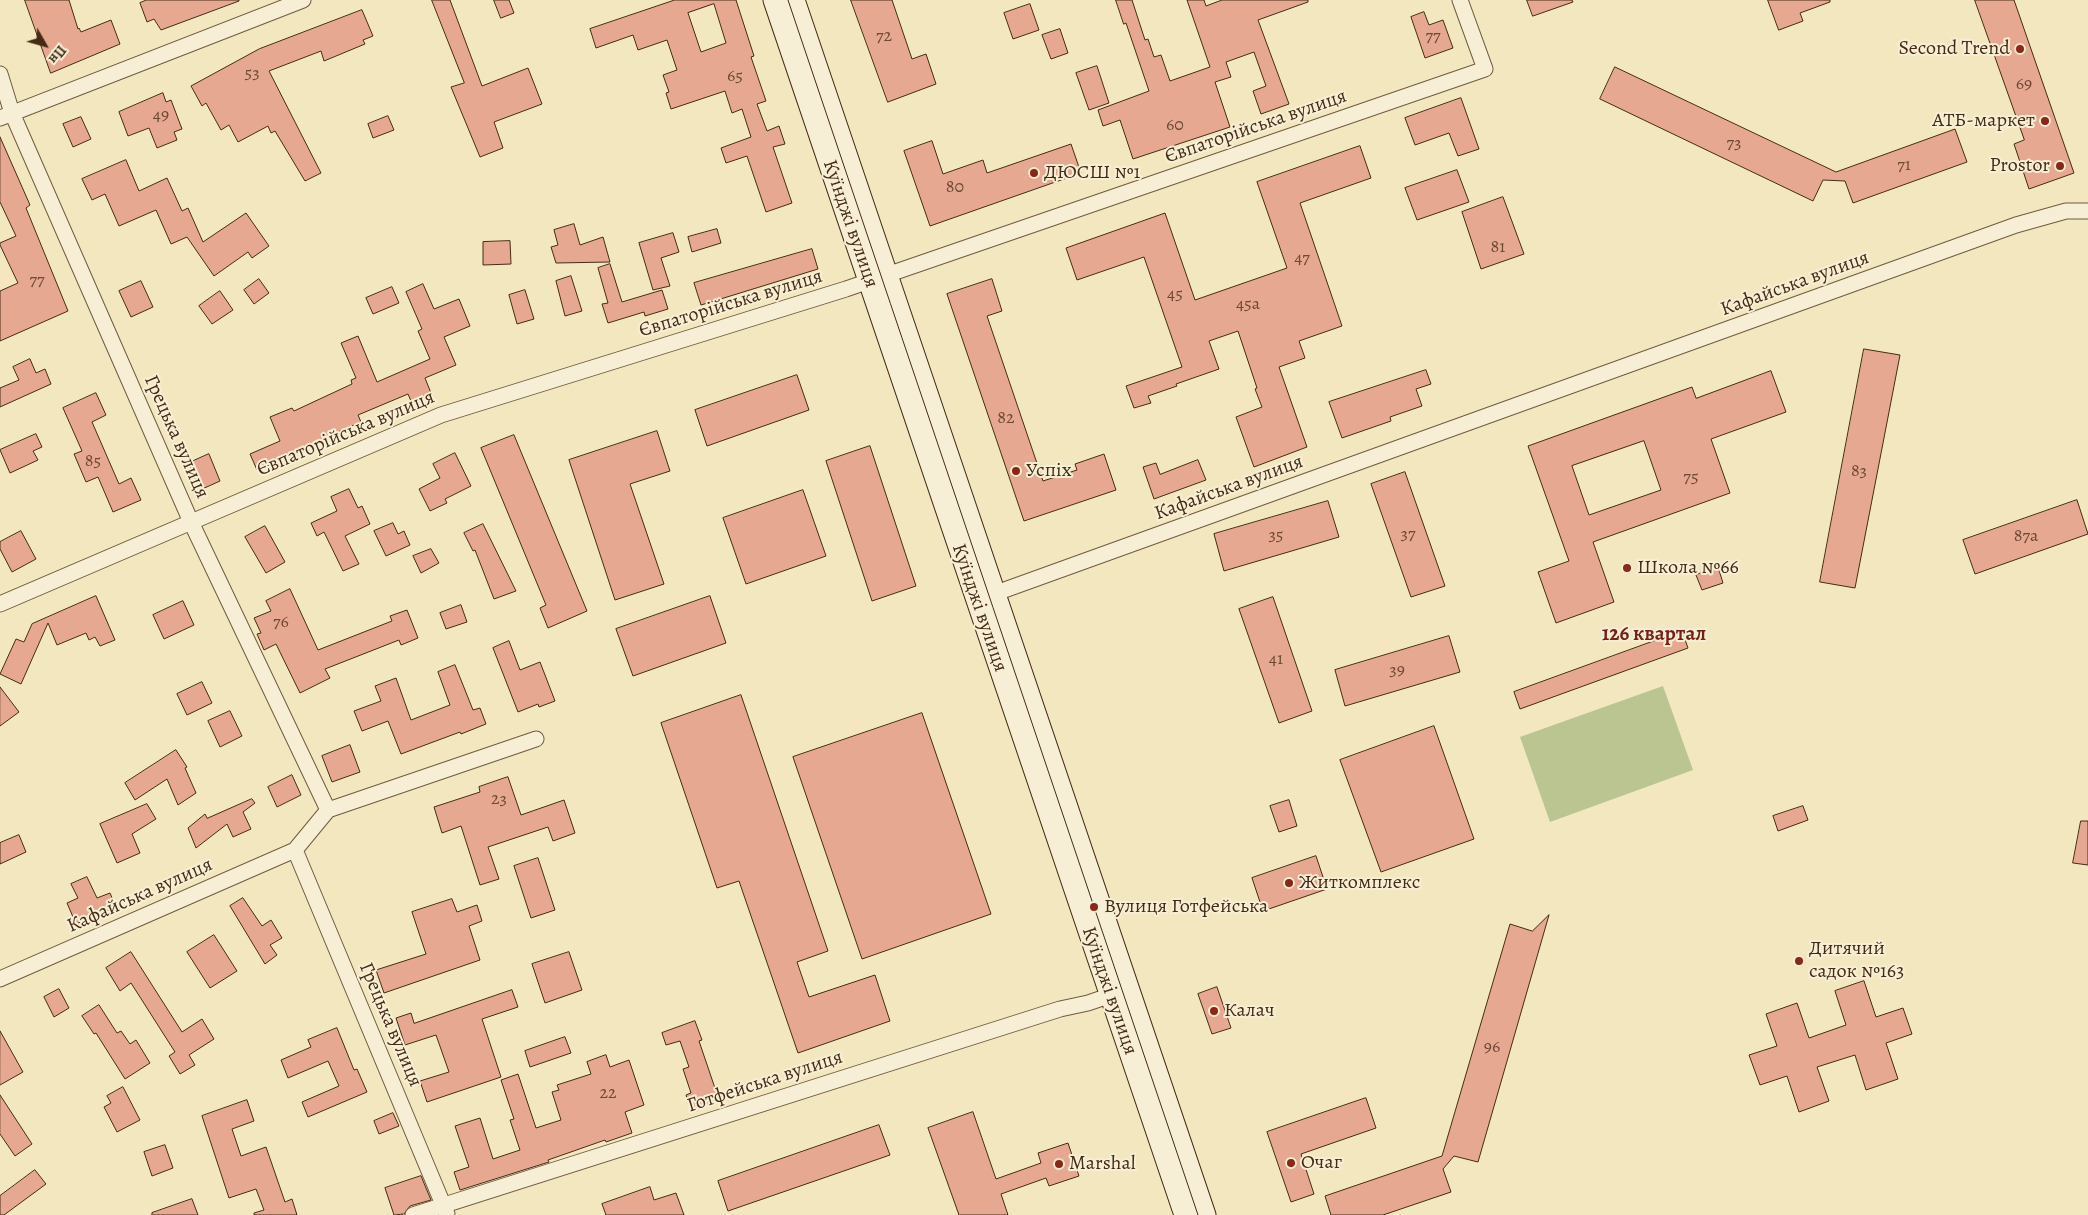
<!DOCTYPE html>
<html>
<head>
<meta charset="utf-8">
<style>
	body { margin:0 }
	#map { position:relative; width:2088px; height:1215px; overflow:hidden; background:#f3e7bf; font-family:Alegreya,serif }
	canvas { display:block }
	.north { position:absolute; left:20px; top:20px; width:50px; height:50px; -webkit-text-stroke:4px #f7efd5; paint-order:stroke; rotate:128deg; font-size:14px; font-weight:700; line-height:20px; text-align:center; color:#452b15 }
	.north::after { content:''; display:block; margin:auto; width:18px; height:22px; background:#452b15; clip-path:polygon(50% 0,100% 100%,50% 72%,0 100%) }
</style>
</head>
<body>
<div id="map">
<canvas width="2088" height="1215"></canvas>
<div class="north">Пн</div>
</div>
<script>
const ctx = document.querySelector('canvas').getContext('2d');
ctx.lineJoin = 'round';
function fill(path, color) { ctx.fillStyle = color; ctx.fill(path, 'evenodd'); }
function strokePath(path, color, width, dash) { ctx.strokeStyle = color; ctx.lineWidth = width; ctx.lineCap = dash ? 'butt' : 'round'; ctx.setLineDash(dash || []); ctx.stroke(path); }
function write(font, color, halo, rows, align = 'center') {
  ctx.font = font + ' Alegreya,serif'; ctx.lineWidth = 4; ctx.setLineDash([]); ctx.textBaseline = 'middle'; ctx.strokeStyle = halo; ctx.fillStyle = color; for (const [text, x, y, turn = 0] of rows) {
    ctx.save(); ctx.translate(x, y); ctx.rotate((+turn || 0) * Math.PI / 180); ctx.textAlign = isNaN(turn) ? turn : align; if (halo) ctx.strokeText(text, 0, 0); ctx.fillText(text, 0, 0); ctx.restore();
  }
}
const green = new Path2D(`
	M1663,686l30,84 -143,52 -30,-85z`);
const building = new Path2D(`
	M25,0h44l9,29 1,-1 2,4 30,-12 9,24 -69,29z
	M147,0h92v1l-78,29 -7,-11 -7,3 -7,-19z
	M432,0h18l32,86 46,-18 14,36 -48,18 9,26 -23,9 -29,-70 13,-4z
	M494,0h15l5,13 -13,5z
	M675,0h61l18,56 -3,1 15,44 -9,3 10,27 12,-5 6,18 -12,3 19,56 -26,9 -19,-56 -21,7 -5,-15 30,-11 -9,-28 -10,4 -7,-22 -54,18 -5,-16 3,-1 -6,-17 14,-5 -10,-30 -29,10 -5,-15 -37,13 -6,-19zM714,4l12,39 -25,9 -13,-39z
	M851,0h41l20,59 14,-5 10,30 -48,18z
	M1116,0h16l13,40 3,-1 6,18 7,-2 9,26 40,-14 -23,-67h17l2,6 16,-6h86v2l-50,18 31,84 -28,10 -8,-23 13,-5 -12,-34 -28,10 5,15 -16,5 15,45 -97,32 -13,-39 -17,6 -5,-16 51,-19 -23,-68 -2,1z
	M1527,0h45l1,2 -40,14z
	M1768,0h62v2l-30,11 3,8 -24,9z
	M1975,0h39l60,173 -45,16 -15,-45 10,-4z
	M1030,4l9,26 -26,9 -9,-26z
	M362,10l11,26 -10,4 2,4 -41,17 -3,-10 -52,20 52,102 -16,8 -30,-50 -4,2 -3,-7 -30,16 -9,-17 -8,5 -15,-27 -4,3 -11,-20 68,-37z
	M1424,12l5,13 14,-5 10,28 -28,10 -14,-41z
	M1060,29l8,24 -17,6 -9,-24z
	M1097,66l12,37 -20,7 -13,-37z
	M1615,67l221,105 119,-43 12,33 -114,41 -8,-22 -22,-1 -10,21 -213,-102z
	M163,93l3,9 5,-2 11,29 -8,3 3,8 -20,8 -8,-20 -21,8 -9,-24z
	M1461,98l18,51 -21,7 -9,-23 -34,12 -10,-27z
	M388,116l6,14 -21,8 -5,-14z
	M81,117l10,22 -18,8 -10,-23z
	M0,137l30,68 -4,3 42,103 -68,30v-50l18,-8 -18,-38v-2l16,-7 -16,-34z
	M932,141l11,33 40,-14 4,13 84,-29 10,29 -151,53 -26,-75z
	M1360,146l11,32 -71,25 42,123 -43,15 6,17 -26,9 28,80 -53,20 -18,-50 26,-10 -7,-18 2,-1 -19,-57 -29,10 10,28 -43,15 1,2 -29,10 3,7 -17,5 -8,-22 56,-19 -38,-110 -67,23 -11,-32 99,-35 30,87 92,-32 -30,-86z
	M126,160l13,31 28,-13 15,33 6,-3 15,34 43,-29 23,33 -17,12 -4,-6 -34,24 -27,-39 -16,7 -15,-34 -37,16 -14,-32 -13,6 -10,-21z
	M1457,170l12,32 -52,18 -12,-32z
	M1503,197l21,57 -43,15 -19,-57z
	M574,224l6,21 23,-8 7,25 -54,1 -5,-16 7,-2 -4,-15z
	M717,229l4,14 -29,9 -4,-15z
	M673,233l6,19 -18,6 9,28 -17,4 -14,-47z
	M510,241l1,23 -28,1v-23z
	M812,249l6,20 -117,36 -7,-22z
	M610,264l12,38 40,-12 6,19 -23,7 -1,-4 -36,11 -6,-19 6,-1 -10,-35z
	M571,276l11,35 -17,5 -9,-35z
	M259,279l10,14 -15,11 -10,-14z
	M992,279l10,32 -15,5 56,165 34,-11 -2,-6 29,-10 12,36 -92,31 -77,-227z
	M141,281l12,26 -22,10 -12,-26z
	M423,284l11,25 25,-10 11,27 -26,11 12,28 -31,13 6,15 -20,8 -3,-7 -50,21 3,7 -33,14 1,2 -55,21 2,3 -19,8 -7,-16 30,-13 -10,-24 22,-9 2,3 58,-27 -1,-4 5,-2 -15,-35 17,-7 19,46 53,-23 -12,-28 4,-2 -16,-37z
	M392,287l7,16 -26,11 -7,-16z
	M525,290l9,29 -17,5 -8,-29z
	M220,291l13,19 -21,14 -13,-18z
	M1864,349l36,6 -45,233 -35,-6z
	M30,359l6,14 9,-4 6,15 -51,23v-19l19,-8 -6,-13z
	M1426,370l5,14 -15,5 6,17 -32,11 1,4 -49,17 -13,-36z
	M1771,371l15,41 -75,27 19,54 -137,49 21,60 -58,21 -18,-51 31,-11 -41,-115 164,-59 4,11zM1644,441l17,49 -72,25 -17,-49z
	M797,375l12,35 -102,36 -12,-36z
	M96,393l10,22 -14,7 27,62 12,-6 10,22 -28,12 -15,-35 -12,5 -12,-28 8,-3 -19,-43z
	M657,431l13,40 -40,13 34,100 -49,16 -46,-140z
	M36,434l6,13 -9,4 5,9 -28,13 -10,-23z
	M514,435l73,176 -39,17 -8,-20 6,-3 -65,-157z
	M870,446l46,140 -44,15 -46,-140z
	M455,453l16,33 -26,13 2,4 -17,8 -11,-22 21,-11 -7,-14z
	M209,454l11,27 -20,9 -11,-27z
	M1198,460l8,20 -52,19 -11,-32 13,-4 4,11z
	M1405,472l40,114 -34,11 -40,-113z
	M349,489l9,19 4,-2 8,18 -25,12 14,28 -16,7 -19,-39 -7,4 -6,-13 26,-12 -6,-14z
	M803,490l23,66 -80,28 -23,-66z
	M2077,500l11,34 -113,40 -12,-34z
	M1328,501l11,36 -115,34 -10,-37z
	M393,523l5,11 6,-3 6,14 -24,11 -12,-25z
	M483,524l33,67 -22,8 -19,-49 -2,1 -9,-18z
	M265,526l20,36 -19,11 -21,-36z
	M21,531l15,28 -24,13 -12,-23v-7z
	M431,549l8,14 -18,10 -8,-17z
	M1718,567l5,16 -21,7 -6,-15z
	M290,589l28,61 74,-29 -2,-5 17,-6 11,28 -17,7 -2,-5 -74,29 5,9 -30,15 -24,-49 -12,6 -7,-16 4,-1 -7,-15 17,-7 -5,-10z
	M96,596l19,44 -15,6 -5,-9 -6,3 -3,-7 -29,12 -9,-22 -27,61 -21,-10 16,-35 8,3 8,-18z
	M710,596l16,47 -93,33 -17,-47z
	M1273,597l39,114 -33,12 -40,-114z
	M183,601l11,24 -30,14 -11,-24z
	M461,605l6,17 -21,7 -6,-16z
	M1682,631l6,17 -168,61 -6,-17z
	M1449,636l11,36 -115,34 -10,-36z
	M509,641l11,29 20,-8 15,39 -16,6 -1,-3 -20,8 -25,-64z
	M455,665l18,45 7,-2 6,16 -25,10 -1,-2 -59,22 -13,-33 -26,10 -8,-20 27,-10 -6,-15 21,-8 15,42 39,-15 -12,-33z
	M202,682l10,21 -25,12 -10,-21z
	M0,687l19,25 -19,14z
	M741,695l87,256 -31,11 12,35 66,-22 15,46 -92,32 -59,-172 -22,7 -56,-165z
	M230,711l12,25 -22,11 -12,-26z
	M922,713l69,201 -129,45 -69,-202z
	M1434,726l40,113 -93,33 -41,-112z
	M350,745l10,27 -28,10 -10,-26z
	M176,750l11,17 -2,1 11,25 -18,12 -11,-26 -32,21 -10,-17z
	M292,775l9,20 -24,12 -9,-20z
	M508,777l13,38 43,-15 11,33 -22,8 -5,-14 -60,20 11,32 -19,6 -19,-59 -19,7 -8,-26 46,-15 -1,-5z
	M252,799l3,4 -12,9 8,17 -18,8 -6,-13 -31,24 -8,-20 17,-14 2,4z
	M1289,800l8,26 -18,6 -9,-26z
	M147,804l9,15 -24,15 8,19 -23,10 -17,-39z
	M1803,806l5,14 -30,11 -5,-15z
	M2081,821h7v44l-15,-2z
	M19,835l7,17 -26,12v-21z
	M1316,856l11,33 -64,22 -11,-33z
	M538,858l17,52 -24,8 -17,-52z
	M87,877l10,21 13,-5 6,14 -40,17 -9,-21 11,-5 -7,-14z
	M243,898l19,28 9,-6 11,18 -12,7 7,10 -12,9 -35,-58z
	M452,899l5,13 20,-7 5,16 -13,5 11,34 -96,33 -8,-23 50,-16 -14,-42z
	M1549,915l-71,247 -24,-6 -11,13 8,23 -68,23h-52l-6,-19 117,-40 68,-232 22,7z
	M214,935l23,36 -27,17 -23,-36z
	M131,952l51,80 20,-13 12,20 -25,16 6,10 -15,9 -11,-18 6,-4 -44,-69 -11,8 -14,-23z
	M569,952l13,38 -37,13 -13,-39z
	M1864,981l12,36 27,-9 9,26 -26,9 12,36 -32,11 -11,-35 -38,12 12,34 -30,11 -12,-36 -27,9 -11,-30 28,-9 -11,-32 31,-11 12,35 37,-13 -11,-34z
	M1217,987l14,41 -19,6 -14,-40z
	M59,989l10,19 -15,9 -10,-20z
	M512,990l6,17 -36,12 19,58 -74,25 -7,-21 29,-9 -13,-37 -31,10 -9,-27 15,-5 3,10z
	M99,1005l18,28 4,-2 9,13 6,-4 14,23 -25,16 -29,-46 -2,1 -12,-18z
	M695,1021l7,19 -3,1 20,59 -28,10 -5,-15 5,-2 -8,-24 6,-2 -9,-26 -14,4 -4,-12z
	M337,1028l17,42 3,-1 10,23 -59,25 -6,-15 37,-16 -11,-25 -40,17 -7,-18 30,-13 -3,-7z
	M0,1031l23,41 -23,13z
	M565,1037l6,16 -41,14 -5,-16z
	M606,1055l4,12 19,-7 15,45 -19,7 7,21 -26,9 -1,-2 -57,20 1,2 -89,28 -6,-18 15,-5 -14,-41 25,-8 13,41 27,-9 -10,-30 4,-1 -13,-39 17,-6 18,54 25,-8 -9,-28 7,-2 -2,-5 34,-11 -4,-12z
	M123,1087l17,33 -23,12 -13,-25 7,-4 -4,-7z
	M0,1095l32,49 -17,12 -15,-22z
	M1366,1098l10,30 -75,26 13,40 -23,8 -24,-70z
	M247,1100l7,21 -22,8 9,27 25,-9 19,55 7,-3 5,16h-43v-2l10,-3 -8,-21 -27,9 -27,-82z
	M973,1112l23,67 45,-16 -3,-10 30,-10 11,33 -30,10 -3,-8 -45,16 7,21h-49l-31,-87z
	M393,1113l6,13 -20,8 -5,-13z
	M879,1125l11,30 -162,56 -10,-30z
	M165,1145l8,23 -21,8 -8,-24z
	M35,1170l11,14 -42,31h-4v-19z
	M421,1176l10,24 -21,6 -6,8 -10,1 -9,-27z
	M650,1187l4,13 22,-7 8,22h-78l-4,-11z
	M192,1199l6,16h-46v-2z`);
const minor = new Path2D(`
	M0,74l12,39 179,409 137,288
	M0,118l303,-118
	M985,597l1031,-372 50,-14h22
	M0,604l441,-189 405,-126 639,-220 -25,-69
	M328,810l208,-71
	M295,850l152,364
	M0,979l295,-129 33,-40
	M413,1215l647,-206 28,-6 32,-11`);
const secondary = new Path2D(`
	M774,0l411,1215
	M794,0l411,1215`);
const tram = new Path2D(`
	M788,0l410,1215`);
const markers = [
	[2020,49,5,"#8f2418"],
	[2045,121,5,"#8f2418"],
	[2060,166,5,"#8f2418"],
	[1034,173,5,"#8f2418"],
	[1016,471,5,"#8f2418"],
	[1627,568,5,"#8f2418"],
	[1289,883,5,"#8f2418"],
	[1094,907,5,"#8f2418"],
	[1799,961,5,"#8f2418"],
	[1214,1011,5,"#8f2418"],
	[1291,1163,5,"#8f2418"],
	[1059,1164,5,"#8f2418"]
];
const numberNames = [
	["72",884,37],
	["77",1433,37],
	["53",252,74],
	["65",735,77],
	["69",2024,85],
	["49",161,116],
	["60",1175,126],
	["73",1734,144],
	["71",1904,166],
	["80",955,188],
	["81",1498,248],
	["47",1302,259],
	["77",37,281],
	["45",1175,295],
	["45а",1248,305],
	["82",1006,419],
	["85",93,462],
	["83",1859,472],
	["75",1691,478],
	["37",1408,535],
	["35",1276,536],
	["87а",2026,537],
	["76",281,623],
	["41",1276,660],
	["39",1397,671],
	["23",499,800],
	["96",1492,1048],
	["22",608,1094]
];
const poiNames = [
	["Second Trend",2010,49,"right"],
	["АТБ-маркет",2035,121,"right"],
	["Prostor",2050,166,"right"],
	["ДЮСШ №1",1044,173],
	["Успіх",1026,471],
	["Школа №66",1637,568],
	["Житкомплекс",1299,883],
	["Вулиця Готфейська",1104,907],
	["Дитячий",1809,949],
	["садок №163",1809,972],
	["Калач",1224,1011],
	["Очаг",1301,1163],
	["Marshal",1069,1164]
];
const streetNames = [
	["Євпаторійська вулиця",1256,127,-19],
	["Куїнджі вулиця",850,224,71],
	["Кафайська вулиця",1795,284,-20],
	["Євпаторійська вулиця",731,304,-17],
	["Євпаторійська вулиця",346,434,-23],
	["Грецька вулиця",176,437,66],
	["Кафайська вулиця",1229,488,-20],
	["Куїнджі вулиця",979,608,71],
	["Кафайська вулиця",140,896,-24],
	["Куїнджі вулиця",1109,991,71],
	["Грецька вулиця",390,1025,67],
	["Готфейська вулиця",765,1082,-18]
];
const neighbourhoodNames = [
	["126 квартал",1654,635]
];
fill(green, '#bbc592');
fill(building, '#e7a891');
strokePath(building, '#452b15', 1);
strokePath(minor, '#705a40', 17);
strokePath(secondary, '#452b15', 23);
strokePath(minor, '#f7efd5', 15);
strokePath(secondary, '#f7efd5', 21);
strokePath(tram, '#452b15', 1);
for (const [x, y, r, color] of markers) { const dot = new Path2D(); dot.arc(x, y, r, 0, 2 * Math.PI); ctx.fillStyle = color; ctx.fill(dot); strokePath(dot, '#f7efd5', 2); }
write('18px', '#6e4a34', null, numberNames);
write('20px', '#452b15', '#f7efd5', poiNames, 'left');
write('20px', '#452b15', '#f7efd5', streetNames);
write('bold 21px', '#7a1f14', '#f7efd5', neighbourhoodNames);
</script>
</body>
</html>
